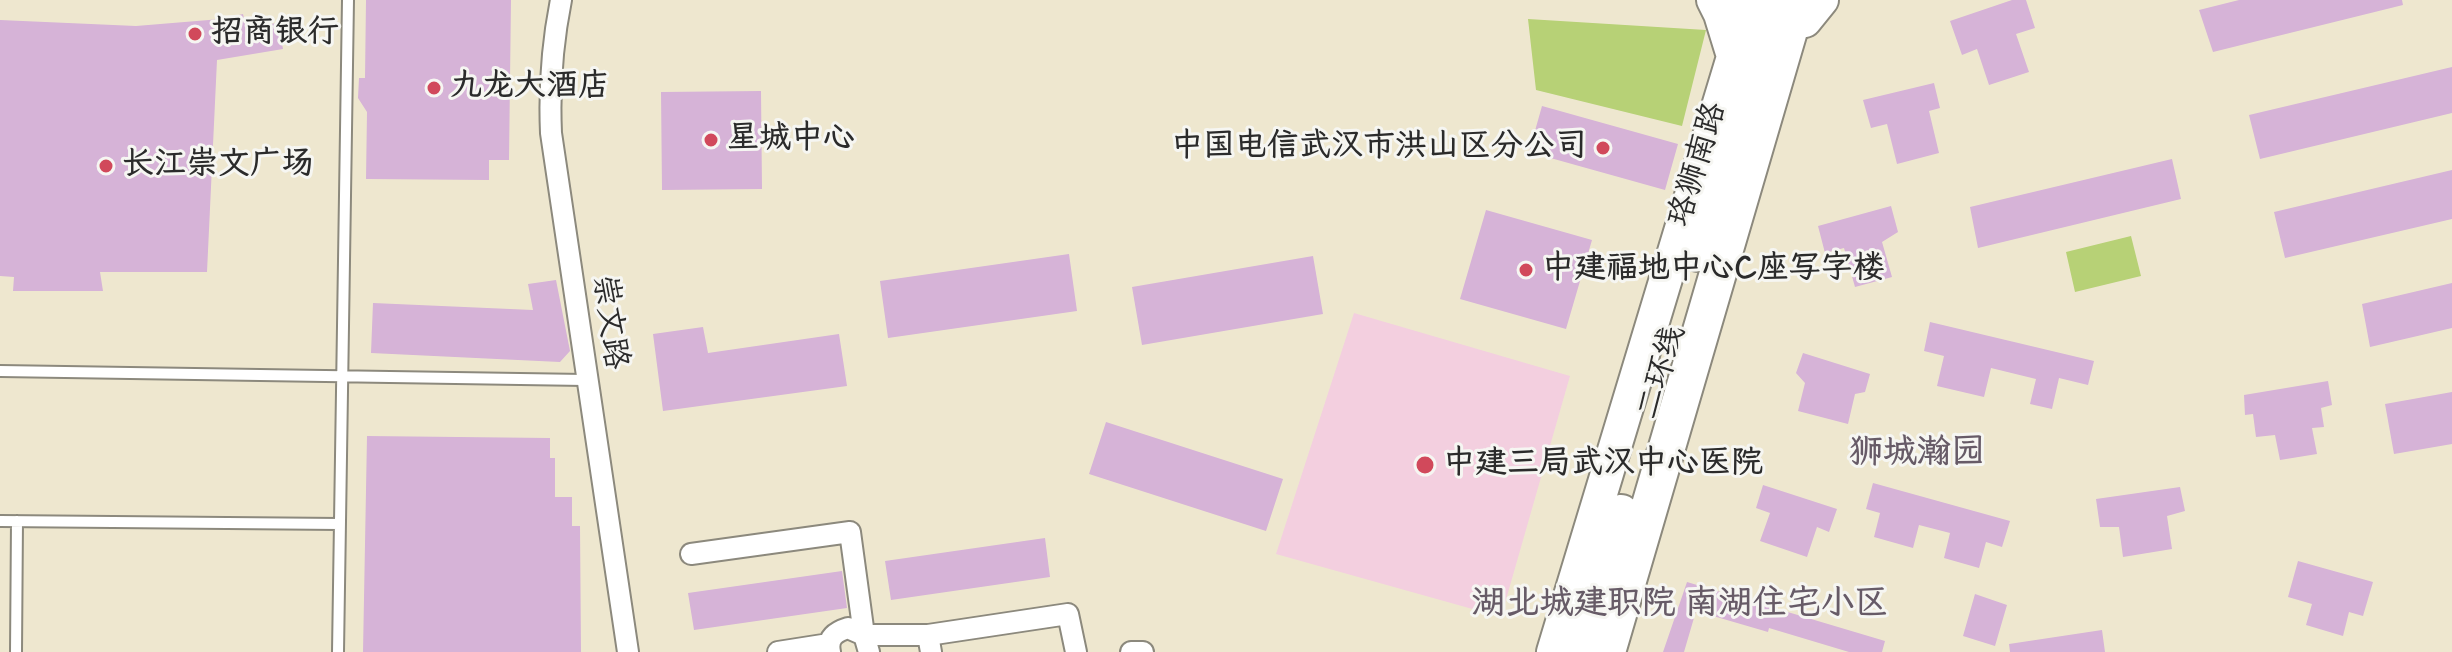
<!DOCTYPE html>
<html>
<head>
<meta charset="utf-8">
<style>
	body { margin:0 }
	canvas { display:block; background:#eee7cf }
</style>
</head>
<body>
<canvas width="2452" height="652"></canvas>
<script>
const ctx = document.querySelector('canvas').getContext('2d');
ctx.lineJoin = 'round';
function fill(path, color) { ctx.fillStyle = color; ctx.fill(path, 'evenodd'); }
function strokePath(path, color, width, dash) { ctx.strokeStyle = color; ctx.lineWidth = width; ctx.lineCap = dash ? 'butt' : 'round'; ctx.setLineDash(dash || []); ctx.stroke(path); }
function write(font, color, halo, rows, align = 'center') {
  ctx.font = font + ' Mynerve,"LXGW WenKai TC",sans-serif'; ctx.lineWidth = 6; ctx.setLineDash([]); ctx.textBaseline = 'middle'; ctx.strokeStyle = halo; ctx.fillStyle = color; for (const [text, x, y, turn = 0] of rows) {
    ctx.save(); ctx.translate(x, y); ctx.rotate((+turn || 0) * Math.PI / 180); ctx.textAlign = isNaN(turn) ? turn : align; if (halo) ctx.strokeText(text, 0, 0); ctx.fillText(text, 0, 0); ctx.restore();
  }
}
const built = new Path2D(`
	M1354,313l216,63 -69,241 -225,-63z`);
const green = new Path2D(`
	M1528,19l178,11 -24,96 -146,-36z
	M2131,236l10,40 -66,16 -9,-40z`);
const building = new Path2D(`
	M366,0h145l-2,160h-20v20l-123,-1 1,-67 -9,-14 1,-20h6z
	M2012,0h14l9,28 -19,6 13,38 -40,13 -12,-36 -15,6 -12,-34z
	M2239,0h163l1,5 -190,47 -14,-42z
	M243,14l3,13 32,-4 5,26 -66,11 -10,212h-107l3,19h-90l1,-14 -14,-1v-256l136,6 85,-7z
	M2452,67v46l-192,46 -11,-44z
	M1934,83l6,25 -11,3 10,42 -42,11 -10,-40 -16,4 -8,-28z
	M761,91l1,98 -100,1 -1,-98z
	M1542,106l136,38 -13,46 -136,-38z
	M2172,159l9,40 -203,49 -8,-41z
	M2452,170v49l-167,39 -11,-46z
	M1891,206l7,26 -16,10 10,35 -37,10 -11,-39 -19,5 -7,-27z
	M1486,210l106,30 -26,89 -106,-30z
	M1069,254l8,57 -189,27 -8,-57z
	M1313,256l10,58 -181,31 -10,-58z
	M556,280l14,71 -10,11 -189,-9 2,-50 160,7 -5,-26z
	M2452,283v45l-82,19 -8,-43z
	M1930,322l164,39 -6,24 -29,-7 -7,31 -22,-5 6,-25 -45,-11 -7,29 -47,-11 7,-30 -20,-5z
	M703,327l5,26 131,-19 8,52 -184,25 -10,-77z
	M1803,353l67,21 -5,18 -10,2 -7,30 -50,-13 7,-28 -9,-10z
	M2328,381l4,24 -11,3 3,19 -12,1 5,26 -37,6 -5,-25 -19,2 -3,-23 -8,1 -1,-20z
	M2452,392v52l-58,10 -9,-50z
	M1106,422l177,57 -17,52 -177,-57z
	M367,436l183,2v20h5v39h17v29h8l1,126h-218z
	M1873,483l137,38 -8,26 -16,-5 -7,26 -35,-10 6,-25 -31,-8 -6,23 -39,-11 6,-24 -14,-4z
	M1763,485l74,24 -8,23 -12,-5 -10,30 -47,-16 10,-28 -14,-5z
	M2180,487l5,24 -18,5 5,33 -49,8 -4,-30h-19l-4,-28z
	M1045,538l5,39 -159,23 -6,-39z
	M2298,561l75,21 -10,34 -14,-4 -6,24 -37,-11 6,-21 -24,-7z
	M842,571l5,37 -153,22 -6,-37z
	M1687,582l198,59 -3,11h-33l-80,-24 -1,4 -72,-21 -12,41h-21z
	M1975,594l32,11 -12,41 -32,-10z
	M2102,630l3,22h-95l-1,-8z`);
const lane = new Path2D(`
	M0,371l585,9
	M0,521l340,3
	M16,652l1,-131
	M338,652l10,-652`);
const street = new Path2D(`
	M561,0c-9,45 -12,87 -10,133l77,519
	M691,554l159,-22 14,103h64l3,17
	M928,635l140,-21 8,38
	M778,652l51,-8
	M830,652c-3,-14 5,-20 18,-24l16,7 5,17
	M1131,652h12`);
const primary = new Path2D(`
	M1713,0l7,14 12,39
	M1805,21l17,-21
	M1553,652l180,-595 13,-57`);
const highway = new Path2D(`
	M1698,253l68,-253
	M1579,652l42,-139
	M1607,652l191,-652`);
const markers = [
	[195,34,8,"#d1495b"],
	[434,88,8,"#d1495b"],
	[711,140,8,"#d1495b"],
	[1603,148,8,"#d1495b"],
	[106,166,8,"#d1495b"],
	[1526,270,8,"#d1495b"],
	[1425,465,10,"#d1495b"]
];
const poiNames = [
	["招商银行",211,34],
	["九龙大酒店",450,88],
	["星城中心",727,140],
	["中国电信武汉市洪山区分公司",1587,148,"right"],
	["长江崇文广场",122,166],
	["中建福地中心C座写字楼",1542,270],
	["中建三局武汉中心医院",1443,465]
];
const streetNames = [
	["珞狮南路",1699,165,-73],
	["崇文路",608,322,82],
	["二环线",1663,373,-73]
];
const neighbourhoodNames = [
	["狮城瀚园",1917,455],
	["湖北城建职院 南湖住宅小区",1680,606]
];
fill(built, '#f3cfdf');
fill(green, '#b7d176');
fill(building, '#d6b3d7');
strokePath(lane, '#8c897d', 14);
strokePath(street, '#8c897d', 24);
strokePath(primary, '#8c897d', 36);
strokePath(highway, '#8c897d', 40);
strokePath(lane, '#fff', 10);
strokePath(street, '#fff', 20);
strokePath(primary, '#fff', 32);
strokePath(highway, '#fff', 36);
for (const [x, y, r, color] of markers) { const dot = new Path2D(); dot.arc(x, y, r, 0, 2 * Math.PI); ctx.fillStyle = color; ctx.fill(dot); strokePath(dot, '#f6f6f2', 3); }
write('bold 32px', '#2b2b2b', '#f6f6f2', poiNames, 'left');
write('32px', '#2b2b2b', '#f6f6f2', streetNames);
write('bold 34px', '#675b67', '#f6f6f2', neighbourhoodNames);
</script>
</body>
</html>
